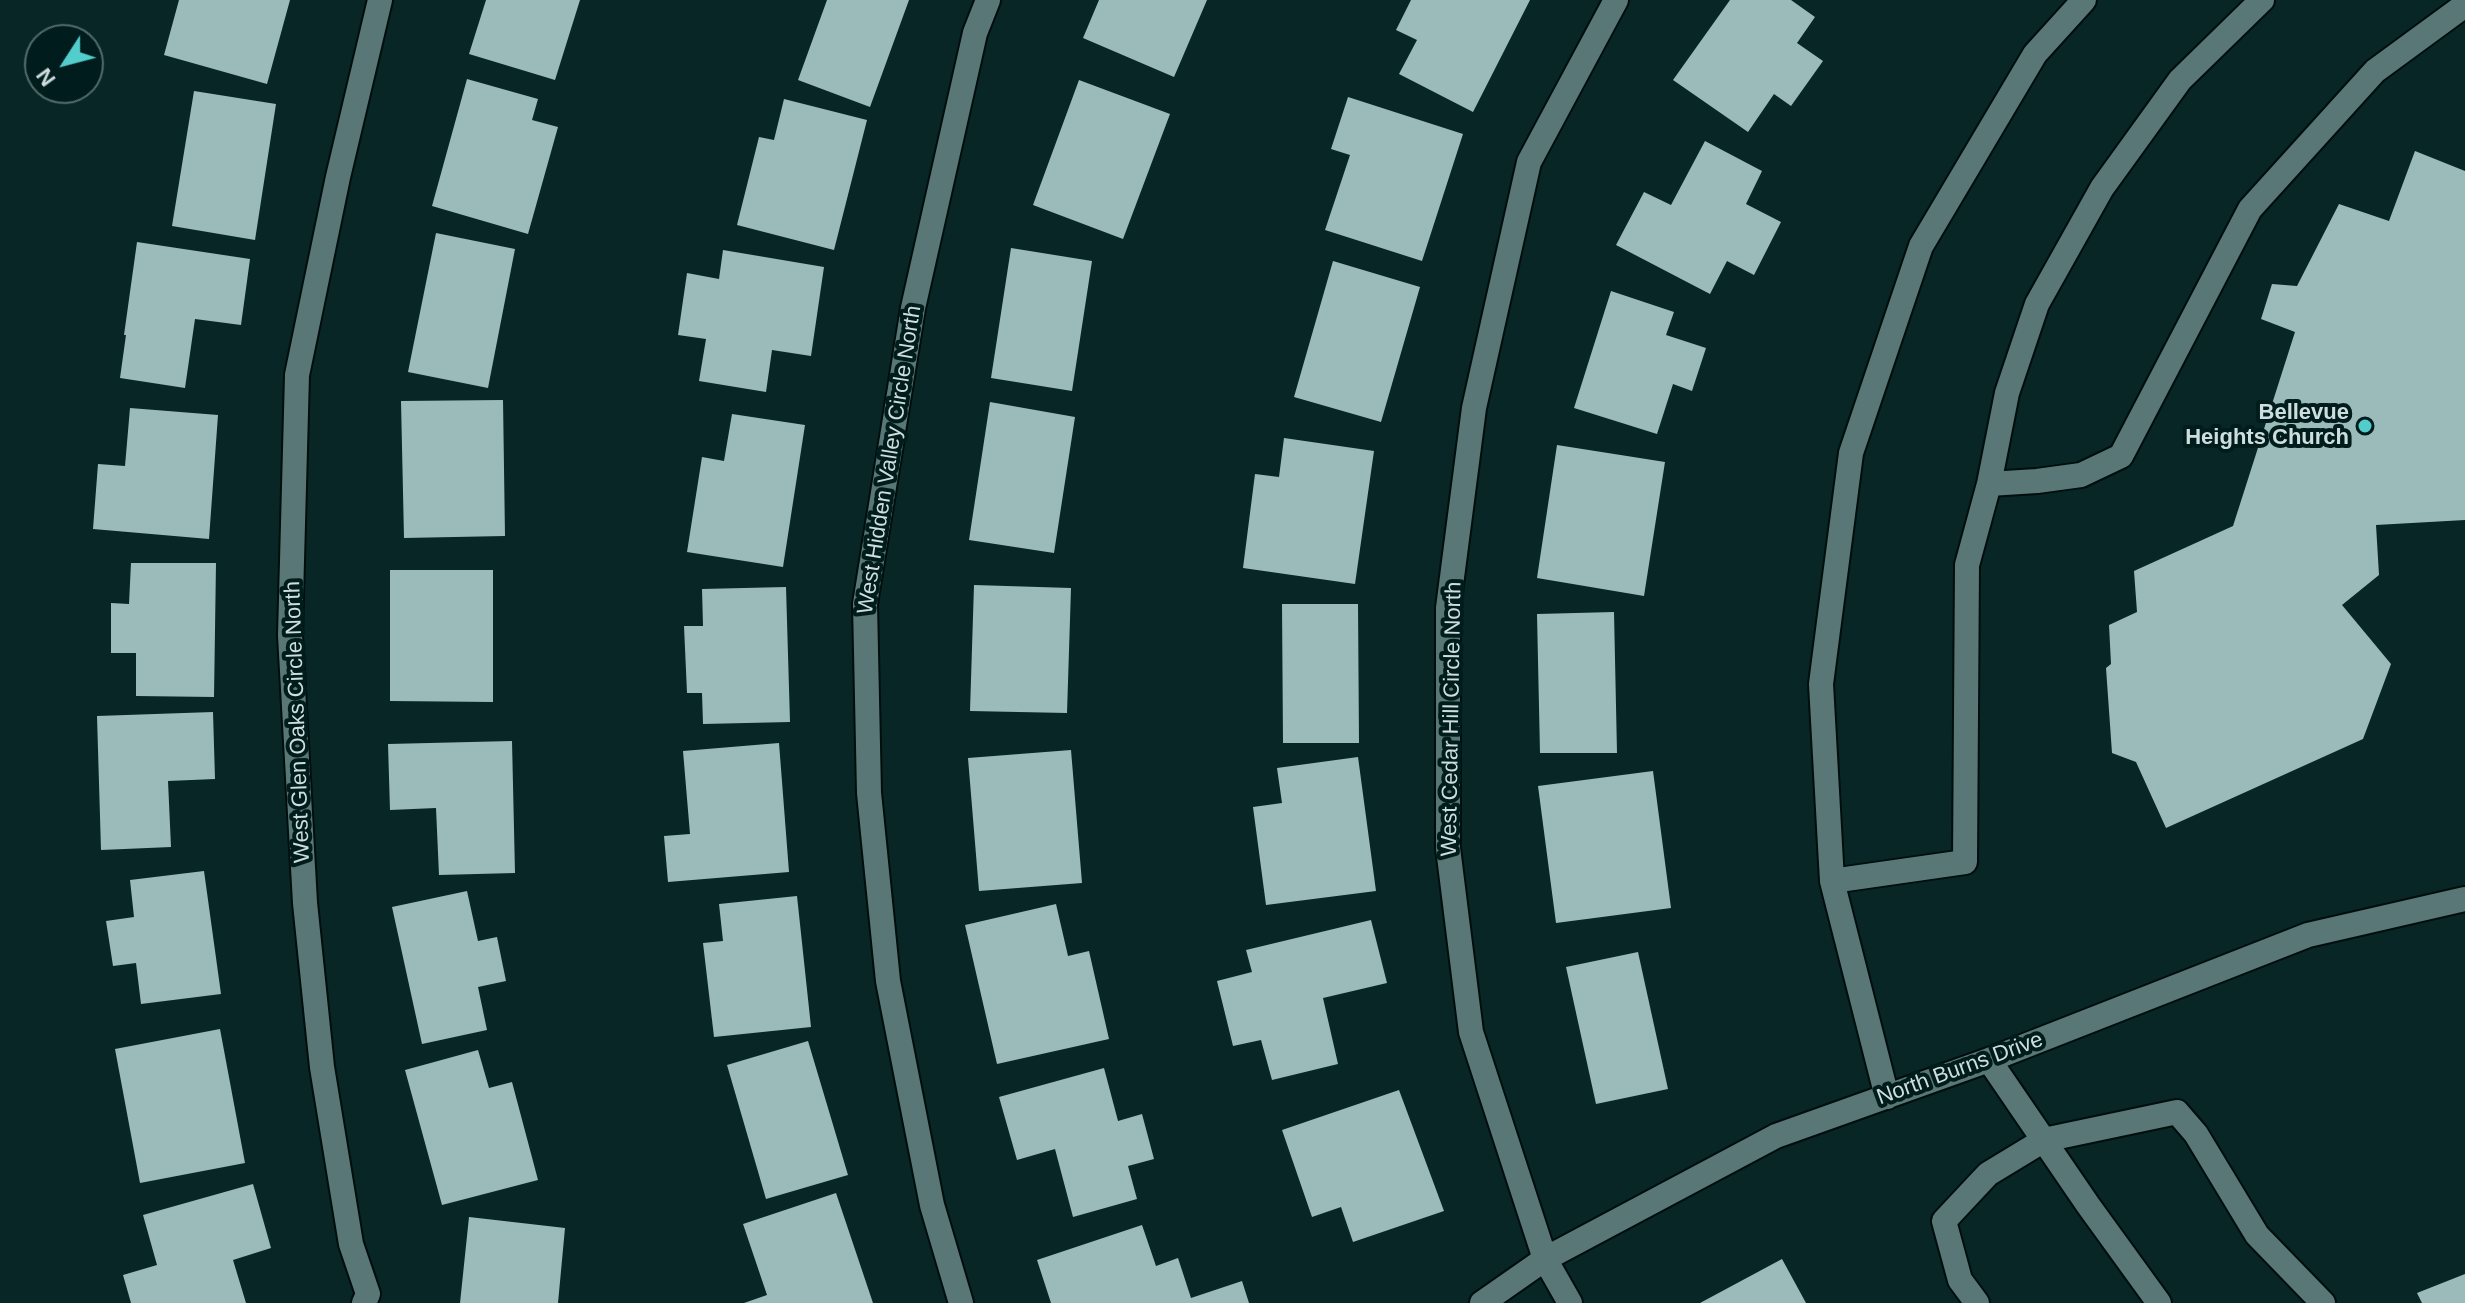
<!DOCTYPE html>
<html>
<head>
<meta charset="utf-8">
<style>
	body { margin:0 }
	#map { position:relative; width:2465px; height:1303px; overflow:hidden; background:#092626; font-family:Helvetica,sans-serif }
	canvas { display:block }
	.north { position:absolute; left:24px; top:24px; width:80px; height:80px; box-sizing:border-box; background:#011c1c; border:2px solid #536a6a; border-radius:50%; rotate:234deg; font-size:22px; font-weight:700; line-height:32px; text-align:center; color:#cedede }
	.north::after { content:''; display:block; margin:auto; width:28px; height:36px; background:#52cdcc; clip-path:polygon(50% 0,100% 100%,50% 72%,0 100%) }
</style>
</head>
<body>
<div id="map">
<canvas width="2465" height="1303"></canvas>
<div class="north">N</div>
</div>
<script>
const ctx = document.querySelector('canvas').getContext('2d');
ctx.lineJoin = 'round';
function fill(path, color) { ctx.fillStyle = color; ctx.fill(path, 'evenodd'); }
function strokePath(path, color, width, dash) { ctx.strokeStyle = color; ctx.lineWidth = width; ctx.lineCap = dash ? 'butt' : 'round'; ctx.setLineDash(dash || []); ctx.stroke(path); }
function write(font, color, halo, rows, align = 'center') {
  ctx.font = font + ' Helvetica,sans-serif'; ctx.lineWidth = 8; ctx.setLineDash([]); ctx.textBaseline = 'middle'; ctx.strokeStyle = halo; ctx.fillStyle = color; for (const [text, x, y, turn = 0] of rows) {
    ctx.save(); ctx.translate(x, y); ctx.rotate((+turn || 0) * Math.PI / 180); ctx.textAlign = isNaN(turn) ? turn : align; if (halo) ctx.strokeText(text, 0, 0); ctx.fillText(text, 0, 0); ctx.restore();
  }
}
const building = new Path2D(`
	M179,0h111l-23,84 -103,-29z
	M486,0h94l-25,80 -86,-26z
	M827,0h82l-39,107 -72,-27z
	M1099,0h108l-33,77 -91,-39z
	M1411,0h119l-57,112 -74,-38 18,-34 -21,-10z
	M1730,0h61l24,17 -18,26 26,18 -32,45 -17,-12 -26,38 -75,-52z
	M467,79l71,20 -6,21 26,7 -30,107 -96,-28z
	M1079,80l91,34 -47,125 -90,-34z
	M194,91l82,13 -21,136 -83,-14z
	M1348,97l115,37 -41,127 -97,-31 25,-75 -19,-6z
	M784,99l83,21 -33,130 -97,-25 22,-88 15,3z
	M1705,141l57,30 -16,33 35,18 -27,53 -27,-14 -17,33 -94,-49 28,-53 27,13z
	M2415,151l50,20v349l-89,5 3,50 -37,30 49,59 -28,75 -197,89 -30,-66 -24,-9 -6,-85 5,-4 -2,-39 28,-13 -3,-41 99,-45 62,-194 -34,-13 11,-35 25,2 42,-82 50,17z
	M436,233l79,16 -27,139 -80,-16z
	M137,242l113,17 -9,66 -46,-6 -10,69 -65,-10 6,-43h-2z
	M1011,248l81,13 -20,130 -81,-13z
	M723,250l101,17 -13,89 -39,-6 -6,42 -67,-11 7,-42 -28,-4 9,-62 32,6z
	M1333,261l87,26 -39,135 -87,-25z
	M1611,291l63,21 -8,23 40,13 -14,43 -19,-7 -16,50 -83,-26z
	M503,400l2,136 -101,2 -3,-137z
	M990,402l85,15 -21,136 -85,-13z
	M130,408l88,7 -9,124 -116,-10 5,-65 27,2z
	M732,414l73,11 -22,142 -96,-15 15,-95 22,4z
	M1284,438l90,13 -19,133 -112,-16 12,-94 24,3z
	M1557,445l108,17 -21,134 -107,-18z
	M131,563h85l-2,134 -78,-1v-43h-25v-50l18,1z
	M390,570h103v132l-103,-1z
	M974,585l97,3 -4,125 -97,-2z
	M786,587l4,135 -87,2 -1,-31h-15l-3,-67h19l-1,-37z
	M1282,604h76l1,139h-76z
	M1614,612l3,141h-77l-3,-139z
	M213,712l2,67 -47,2 3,66 -70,3 -4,-134z
	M512,741l3,132 -76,2 -3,-67 -46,2 -2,-66z
	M779,743l10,129 -121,10 -4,-46 26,-2 -7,-83z
	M1071,750l11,133 -103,8 -11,-133z
	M1358,757l18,134 -110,14 -13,-98 29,-4 -5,-35z
	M1653,771l18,137 -115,15 -18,-137z
	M204,871l17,123 -80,10 -5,-41 -23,3 -7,-45 28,-4 -4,-37z
	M467,891l11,50 19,-4 9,44 -28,6 9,43 -65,14 -30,-137z
	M797,896l14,131 -97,10 -11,-94 20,-2 -4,-37z
	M1056,904l12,52 21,-5 20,88 -112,25 -32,-139z
	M1371,920l16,63 -64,15 15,66 -66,16 -11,-40 -28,6 -16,-65 35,-9 -6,-22z
	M1638,952l30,137 -72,15 -30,-137z
	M220,1029l25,134 -105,20 -25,-134z
	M808,1041l40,134 -82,24 -39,-134z
	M478,1050l11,38 23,-6 26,98 -96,25 -37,-135z
	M1104,1068l14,53 24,-7 12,45 -26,7 9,33 -64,18 -18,-68 -38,11 -18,-63z
	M1399,1090l45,121 -91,31 -12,-35 -29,10 -30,-87z
	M253,1184l18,64 -38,12 13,43h-115l-8,-28 34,-10 -14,-50z
	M836,1193l37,110h-129l23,-8 -24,-71z
	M469,1217l96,11 -7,75h-98z
	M1142,1225l14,41 22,-8 13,40 51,-17 7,22h-198l-14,-43z
	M1782,1259l24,44h-106z
	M2465,1274v29h-43l-5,-10z`);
const minor = new Path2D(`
	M1989,484l18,-91 30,-89 65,-116 78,-108 82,-80
	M1832,881l133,-19 2,-297 22,-81 48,-3 44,-6 40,-19 129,-247 125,-138 90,-66
	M1989,1060l99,145 71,98
	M1887,1097l-55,-216 -11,-197 30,-231 70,-207 114,-192 49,-54
	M364,1303l4,-9 -17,-50 -29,-177 -17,-164 -15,-268 7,-260 41,-198 42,-177
	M961,1303l-29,-98 -44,-224 -19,-188 -4,-189 48,-296 62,-275 13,-33
	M1482,1303l63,-44 231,-123 213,-76 319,-125 157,-36
	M1570,1303l-25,-44 -74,-227 -23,-184v-240l26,-200 55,-246 87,-162
	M1977,1303l-17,-23 -16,-59 44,-47 56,-34 133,-28 19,22 61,101 66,68`);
const markers = [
	[2365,426,8,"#52cdcc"]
];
const poiNames = [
	["Bellevue",2349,413],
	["Heights Church",2349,438]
];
const streetNames = [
	["West Hidden Valley Circle North",890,460,-81],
	["West Cedar Hill Circle North",1452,719,-89],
	["West Glen Oaks Circle North",298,722,-92],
	["North Burns Drive",1960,1069,-20]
];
fill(building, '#9bbbba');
strokePath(minor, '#000e0e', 28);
strokePath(minor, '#597776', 24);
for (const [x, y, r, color] of markers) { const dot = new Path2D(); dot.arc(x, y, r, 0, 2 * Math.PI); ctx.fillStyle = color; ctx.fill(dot); strokePath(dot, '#011c1c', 3); }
write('bold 22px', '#cedede', '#011c1c', poiNames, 'right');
write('22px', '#cedede', '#011c1c', streetNames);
</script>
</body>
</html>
